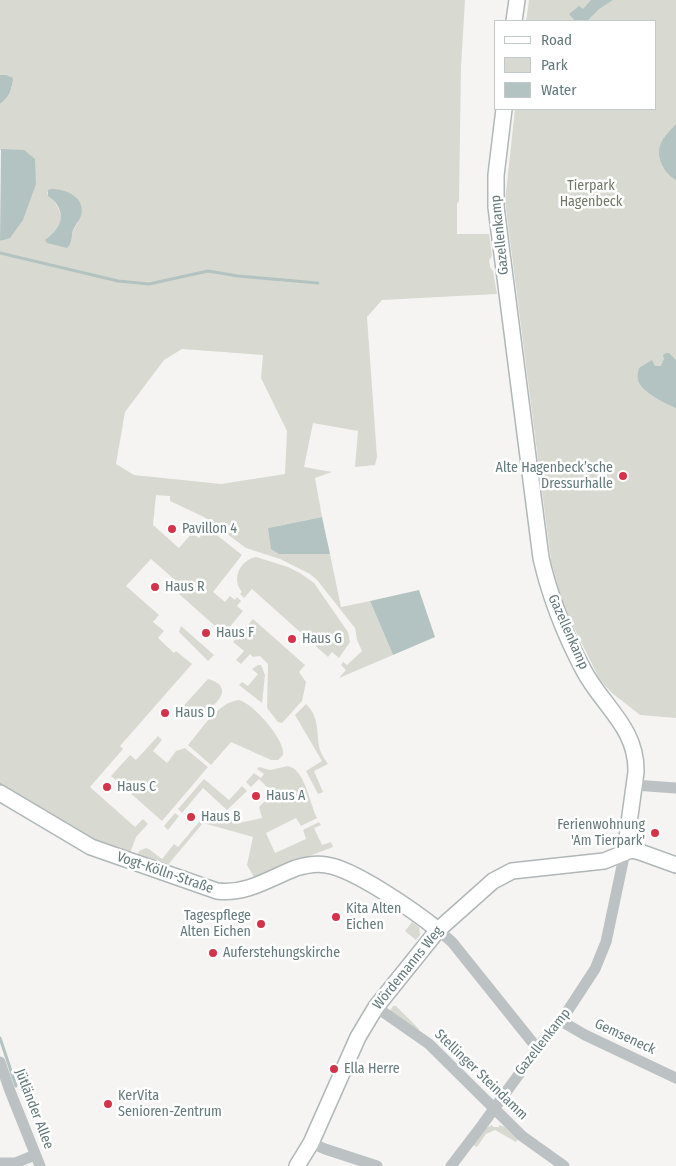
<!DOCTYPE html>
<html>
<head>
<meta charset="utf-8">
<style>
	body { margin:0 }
	#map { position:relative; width:676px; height:1166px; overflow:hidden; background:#f5f4f2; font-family:"Fira Sans Condensed",sans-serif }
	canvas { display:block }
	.legend { position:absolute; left:494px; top:20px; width:162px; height:90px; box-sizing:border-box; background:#fff; border:1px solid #c1c9ca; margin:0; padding:6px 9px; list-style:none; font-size:15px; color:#63797a }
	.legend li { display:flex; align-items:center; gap:10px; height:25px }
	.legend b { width:25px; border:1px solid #c1c9ca }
</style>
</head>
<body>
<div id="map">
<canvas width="676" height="1166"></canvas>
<ul class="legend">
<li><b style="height:6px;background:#fff"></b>Road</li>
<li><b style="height:14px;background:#d8dad1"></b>Park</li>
<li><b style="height:14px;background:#b3c3c1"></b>Water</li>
</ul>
</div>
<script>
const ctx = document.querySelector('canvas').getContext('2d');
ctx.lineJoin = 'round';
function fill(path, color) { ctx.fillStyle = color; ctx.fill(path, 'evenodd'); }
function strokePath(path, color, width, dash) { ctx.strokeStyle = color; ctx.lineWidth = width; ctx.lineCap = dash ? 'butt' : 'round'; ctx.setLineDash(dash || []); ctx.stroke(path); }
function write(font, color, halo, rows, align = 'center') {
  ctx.font = font + ' "Fira Sans Condensed",sans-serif'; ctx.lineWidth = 5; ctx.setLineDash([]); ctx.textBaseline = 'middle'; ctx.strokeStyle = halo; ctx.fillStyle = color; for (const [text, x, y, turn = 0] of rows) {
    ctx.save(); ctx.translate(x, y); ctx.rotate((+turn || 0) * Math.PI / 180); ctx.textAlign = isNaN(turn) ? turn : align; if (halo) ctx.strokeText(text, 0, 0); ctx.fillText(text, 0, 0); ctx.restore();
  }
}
const green = new Path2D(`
	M0,0h465l-4,67 -2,134 -2,3v30h32l3,22 -3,4 1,7 3,4 4,23 -115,6 -15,17 10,140 -2,8 -20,2 3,-36 -45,-8 -9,44 28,5 -17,6 7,39 -54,11 11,26h51l11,53 29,-6 23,54 -54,23 7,-8 -5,-5 2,-3 4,3 15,-14 -5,-11 -2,-12 -38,-48 -7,-6 -30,-15 -34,-11 -42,-31 -34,-16v-5l-14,-1 -3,30 26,23 13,-15 7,5 9,-10 34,27 -29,37 12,10 5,-6 5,4 2,-3 4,4 -4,5 6,5 -19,23 -46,-41 5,-6 -32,-28 -25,27 33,29 -6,7 11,9 -6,7 16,15 2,-2 16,13 -72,82 3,3 -33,38 45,40 8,-8 5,5 -12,13 -7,19 -23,-8 -101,-58 2,-3 -4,-2 -3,2v-546h2l22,-91h-24v-46l6,-5 6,-12 -6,-12h-6zM51,189l27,33 -5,8 -2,13 -7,4 -17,-5v-4c22,-16 15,-28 0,-45zM182,349l81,6 -2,23 26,53 -2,43 -64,10 -87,-9 -18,-11 9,-52 39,-52z
	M529,0h147v718l-36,-3 -28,-22 -12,-13 -36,-72 -13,-47 -46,-360 10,-92h140v-88h-129z
	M256,557l32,10 12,6 14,10 34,49 2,10 -11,16 -7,-6 -4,5 -76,-68 -8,9 -4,-4 2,-2c-11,-13 -2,-32 14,-35z
	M253,619l52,46 -6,7 7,10 -4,19 -20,22 -4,-1 -11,-14 1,-44 -8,-8 -7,1 -3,-3 -9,10 -5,-4 8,-9 -11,-9z
	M181,626l33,29 -6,6 -29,-29z
	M258,665h3l4,10 -3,28 -23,-18 3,-3 6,4 10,-12 -6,-5z
	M208,679c37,10 -9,41 -21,39l-8,-7z
	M239,700c15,4 47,41 44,55l-5,5h-7l-40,-18 -20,23 -23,-20c13,-15 30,-43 51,-45z
	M306,704c14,13 10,30 14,46 2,5 5,10 8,14l-14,7 9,21 -5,2 -12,-23 16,-10 -27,-46z
	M158,736l4,4 -9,11 14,12 9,-12 9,-3 23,19 -46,54 -51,-45 19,-21 6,5z
	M288,766c17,3 22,39 29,52l-16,8 -5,-8 -30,15 9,20 31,-14 -3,-9 16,-8 2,3 -7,3 8,17 9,-3 2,5 -79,30 -7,-12 6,-28 -50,-14 -36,43 -31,-7 3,-8 7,-3 3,1 13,10 12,-15 4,3 32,-38 18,15 5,-6 6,5 23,-5 -3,-11 14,-14 -14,-14 -8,8 -5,-5 8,-9 7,5 3,-4 -7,-5 2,-2 11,3z
	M204,779l25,21 13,-14 5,5 -20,19 -24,-22 -21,25 -4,-4z
	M175,813l4,3 -11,14 -4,-4z
	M412,922l7,5 1,8 -4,5 -11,-9z
	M393,1006h3l23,23 -1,1 -28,-19z
	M492,1125l1,2h6v-2l6,2 13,12 -2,3 -21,-12 -9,4 -9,13 -4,-2 13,-17z`);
const water = new Path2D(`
	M591,0h22l-14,9 -12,12h-12l-6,-7 10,-8 4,3z
	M0,75h6l7,3c-1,11 -4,20 -13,26z
	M676,124v56c-12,-7 -21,-23 -15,-37 3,-7 10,-13 15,-19z
	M1,149l23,1 11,9 1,25 -13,36 -13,18 -10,3z
	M51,189c15,0 35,8 30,27 -2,5 -6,9 -8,14 -2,7 0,13 -6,18l-20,-5 -2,-3c3,-3 6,-5 9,-8 12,-13 7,-27 -6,-36v-6z
	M666,353h3l7,7v48c-10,-4 -36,-17 -38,-28 -1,-4 0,-8 1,-12l13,-8 3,6h6l3,-7 -1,-4z
	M322,517l8,37h-51l-8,-5 -3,-21z
	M419,590l16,47 -42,18 -23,-54z`);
const stream = new Path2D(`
	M0,253l118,28 31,3 59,-13 30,5 80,7
	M0,784l1,1
	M0,1038l16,48`);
const street = new Path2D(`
	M634,785l42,3
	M438,930l14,12 85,106
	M376,1007l53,37 93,92 42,30
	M561,1021l24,14 91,43
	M0,1062l10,29 30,75
	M311,1143l14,6 52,17
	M0,1163h15l20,-8
	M451,1166l32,-42 60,-83 18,-20 34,-52 11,-27 19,-90`);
const secondary = new Path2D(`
	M514,21l3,-21
	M504,109l-8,66v32l45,351c9,39 23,75 42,111 19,37 54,58 53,103l-11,80
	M0,793l91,54 126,44c29,4 53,-13 79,-23 10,-3 21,-5 30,-3 27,3 90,47 112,65
	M297,1166l14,-23 47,-106 18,-30 62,-77 55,-49 19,-10 92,-10 27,-11 9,2 36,13`);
const markers = [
	[623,476,5,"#d43349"],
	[172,529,5,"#d43349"],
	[155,587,5,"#d43349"],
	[206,633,5,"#d43349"],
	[292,639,5,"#d43349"],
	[165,713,5,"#d43349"],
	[107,787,5,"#d43349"],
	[256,796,5,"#d43349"],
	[191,817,5,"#d43349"],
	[655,833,5,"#d43349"],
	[336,917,5,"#d43349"],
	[261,924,5,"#d43349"],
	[213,953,5,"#d43349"],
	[334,1069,5,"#d43349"],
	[108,1104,5,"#d43349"]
];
const parkNames = [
	["Tierpark",591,186],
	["Hagenbeck",591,202]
];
const streetNames = [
	["Gazellenkamp",500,235,-96],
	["Gazellenkamp",568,632,66],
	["Vogt-Kölln-Straße",165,873,19],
	["Wördemanns Weg",408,968,-51],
	["Gemseneck",625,1037,25],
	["Gazellenkamp",543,1042,-52],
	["Stellinger Steindamm",481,1075,44],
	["Jütländer Allee",34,1109,69]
];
const poiNames = [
	["Alte Hagenbeck’sche",613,468,"right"],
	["Dressurhalle",613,484,"right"],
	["Pavillon 4",182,529],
	["Haus R",165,587],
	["Haus F",216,633],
	["Haus G",302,639],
	["Haus D",175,713],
	["Haus C",117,787],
	["Haus A",266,796],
	["Haus B",201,817],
	["Ferienwohnung",645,825,"right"],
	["'Am Tierpark'",645,841,"right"],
	["Kita Alten",346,909],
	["Eichen",346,925],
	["Tagespflege",251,916,"right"],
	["Alten Eichen",251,932,"right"],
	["Auferstehungskirche",223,953],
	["Ella Herre",344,1069],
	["KerVita",118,1096],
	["Senioren-Zentrum",118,1112]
];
fill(green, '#d8dad1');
fill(water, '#b3c3c1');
strokePath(stream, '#b3c3c1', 3);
strokePath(secondary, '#afb7b8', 18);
strokePath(street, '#bcc2c3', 11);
strokePath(secondary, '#fff', 15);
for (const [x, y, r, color] of markers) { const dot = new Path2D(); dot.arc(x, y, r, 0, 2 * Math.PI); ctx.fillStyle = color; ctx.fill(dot); strokePath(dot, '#fff', 2); }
write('14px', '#707865', '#fff', parkNames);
write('14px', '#63797a', '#fff', streetNames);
write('14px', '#63797a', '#fff', poiNames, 'left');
</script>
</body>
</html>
